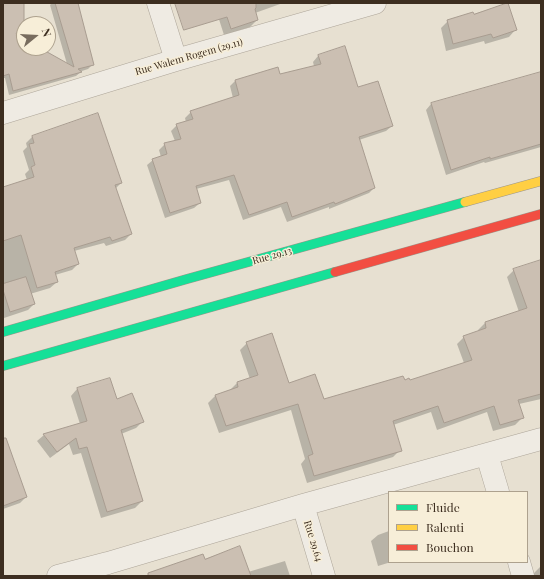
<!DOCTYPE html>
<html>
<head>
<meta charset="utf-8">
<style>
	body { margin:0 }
	#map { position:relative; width:544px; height:579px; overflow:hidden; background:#e7e0d1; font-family:"Playfair Display",serif }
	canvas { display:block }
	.frame { position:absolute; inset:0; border:4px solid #3d2e20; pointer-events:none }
	.legend { position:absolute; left:388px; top:491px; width:140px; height:72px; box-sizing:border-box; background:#f7eed8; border:1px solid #ada18e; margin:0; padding:5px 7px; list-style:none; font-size:12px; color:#3d2e20 }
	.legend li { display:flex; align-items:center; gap:8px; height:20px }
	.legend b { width:20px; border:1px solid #ada18e }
	.north { position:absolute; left:16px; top:16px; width:40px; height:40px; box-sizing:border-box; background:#f7eed8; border:1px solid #ada18e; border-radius:50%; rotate:72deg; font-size:11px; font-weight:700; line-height:16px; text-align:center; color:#3d2e20 }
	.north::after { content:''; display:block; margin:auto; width:14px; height:18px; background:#786c5e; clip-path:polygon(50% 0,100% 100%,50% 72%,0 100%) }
</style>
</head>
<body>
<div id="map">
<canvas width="544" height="579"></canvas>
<div class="frame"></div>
<ul class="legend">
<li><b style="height:5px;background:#16e098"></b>Fluide</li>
<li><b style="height:5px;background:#ffcf43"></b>Ralenti</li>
<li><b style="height:5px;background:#f24e42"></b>Bouchon</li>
</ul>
<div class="north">N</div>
</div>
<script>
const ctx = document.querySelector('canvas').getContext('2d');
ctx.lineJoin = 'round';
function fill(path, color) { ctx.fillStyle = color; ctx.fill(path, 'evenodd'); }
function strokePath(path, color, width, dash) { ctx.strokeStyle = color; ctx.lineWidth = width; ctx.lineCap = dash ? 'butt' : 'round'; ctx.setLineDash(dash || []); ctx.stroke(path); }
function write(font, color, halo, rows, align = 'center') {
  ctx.font = font + ' "Playfair Display",serif'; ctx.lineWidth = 3; ctx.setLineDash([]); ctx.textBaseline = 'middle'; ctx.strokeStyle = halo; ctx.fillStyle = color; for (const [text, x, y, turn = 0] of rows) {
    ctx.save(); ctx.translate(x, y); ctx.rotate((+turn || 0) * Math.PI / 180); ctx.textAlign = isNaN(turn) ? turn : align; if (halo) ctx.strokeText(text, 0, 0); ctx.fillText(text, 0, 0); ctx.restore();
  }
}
const shadow = new Path2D(`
	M52,3h25l16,61 -5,5 -6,2 -6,5 -67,19 -4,-17h-2v-25l21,-13v8h14l29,16 -17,-59z
	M224,3h59l-28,10 2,7 -7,7 -26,8 -8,-25z
	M473,15l43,14 -7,8 -24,7 -1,-3 -38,10 -5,-23 7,-7z
	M318,56l40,33 34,37 -6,5 -27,9 15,48 -5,5 -40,16v-2l-42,15 -6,-15 -38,13 -14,-40 -33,9 4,14 -6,5 -29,10 -18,-53 6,-5 8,-3 -2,-7 6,-6 10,-3 -4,-10 6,-6 9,-3 -1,-4 6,-6 42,-14 -3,-12 5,-5 42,-13 2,7 35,-9 -1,-4z
	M541,73v74l-56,16 -1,-1 -38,13 -20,-65 5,-6z
	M97,114l24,69 -6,6 16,45 -6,6 -19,6 -2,-3 -30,8 4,13 -6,6 -17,5 2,7 -7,6 -20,6 4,10 -6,6 -24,8 -1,-3v-127l24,-8 -2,-6 4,-4 -6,-19 4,-4 -1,-4 6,-6z
	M541,262v137l-22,5 3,14 -7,7 -22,6 -6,-19 -50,18 -6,-18 -38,13 7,25 -7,7 -86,26 -6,-19 4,-5 -14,-49 -72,23 -11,-30 7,-7 15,-6 7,-7 13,-4 -10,-29 7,-7 41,41 36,16 81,-19h4l55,-18 -7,-19 7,-7 15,-5 -1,-2 7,-7 34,-11 -12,-35 7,-7z
	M77,389l39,11 26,22 -6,6 -15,6 21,67 -7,7 -34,10 -20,-65 -8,2 -4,-11 -19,14 -13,-17 7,-6 36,-11 -9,-28z
	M3,454l23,43 -6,6 -17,6z
	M389,531v31h2l-13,4 -7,-25 7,-6z
	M204,560l44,12 37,-11 5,15h-115z
	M540,567l1,9h-7l-1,-2z`);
const building = new Path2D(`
	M3,3h21v18l-8,13 8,5v9h16l34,19 -19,-64h23l16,62 -16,4 4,3 -69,19 -4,-17 -6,2z
	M175,3h81v5l-1,1 3,11 -27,9 -4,-12 -43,13z
	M508,3l9,27 -24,8 -2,-4 -38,10 -6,-24 26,-8 1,2z
	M345,46l13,41 20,-6 15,45 -34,11 16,51 -40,16 -1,-2 -42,15 -5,-15 -38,13 -15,-40 -38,11 5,17 -31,10 -18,-54 15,-5 -3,-11 17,-4 -5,-15 17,-5 -3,-8 49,-16 -4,-15 43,-13 2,7 41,-10 -3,-9z
	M541,72v72l-51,15v-2l-39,13 -20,-67z
	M98,113l24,70 -7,2 17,49 -20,7 -2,-4 -36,11 5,16 -24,8 3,10 -21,6 -16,-53 -18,6v-54l31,-10 -3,-10 4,-2 -6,-21 5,-1 -2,-7z
	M541,260v134l-23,6 6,18 -24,7 -6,-19 -50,17 -6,-17 -45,15 9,30 -88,25 -6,-20 5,-2 -15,-50 -72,22 -11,-31 23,-8 -1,-5 21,-7 -12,-33 26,-9 17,50 26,-9 9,25 79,-23 2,4 4,-2 1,2 62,-20 -9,-24 23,-8 -1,-6 42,-14 -14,-39z
	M26,277l9,27 -25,8 -7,-22v-6z
	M110,378l7,21 15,-6 12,29 -23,8 22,71 -36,11 -20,-65 -8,2 -3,-11 -19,14 -14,-18 44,-13 -10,-33z
	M3,438h3l21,59 -24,9z
	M240,546l11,30h-103v-3l55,-19 2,5z`);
const street = new Path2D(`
	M158,3l18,57
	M3,113l173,-53 199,-57
	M487,455l11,37
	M303,505l21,71
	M519,562l4,14
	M58,576l50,-13 195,-58 238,-66`);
const fast = new Path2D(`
	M3,332l184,-53 278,-77
	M3,366l332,-94`);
const slow = new Path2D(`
	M465,202l76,-21`);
const jam = new Path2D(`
	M335,272l206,-58`);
const streetNames = [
	["Rue Walem Rogem (29.11)",189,57,-16],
	["Rue 29.13",272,256,-16],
	["Rue 29.64",313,541,73]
];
fill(shadow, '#0003');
fill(building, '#cbbfb2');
strokePath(building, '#a89c90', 1);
strokePath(street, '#ada599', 23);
strokePath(fast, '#9c958a', 10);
strokePath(slow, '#9c958a', 10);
strokePath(jam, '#9c958a', 10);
strokePath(street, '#efebe3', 22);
strokePath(fast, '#16e098', 9);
strokePath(slow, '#ffcf43', 9);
strokePath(jam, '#f24e42', 9);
write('10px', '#3d2e20', '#f7eed8', streetNames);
</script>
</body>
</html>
